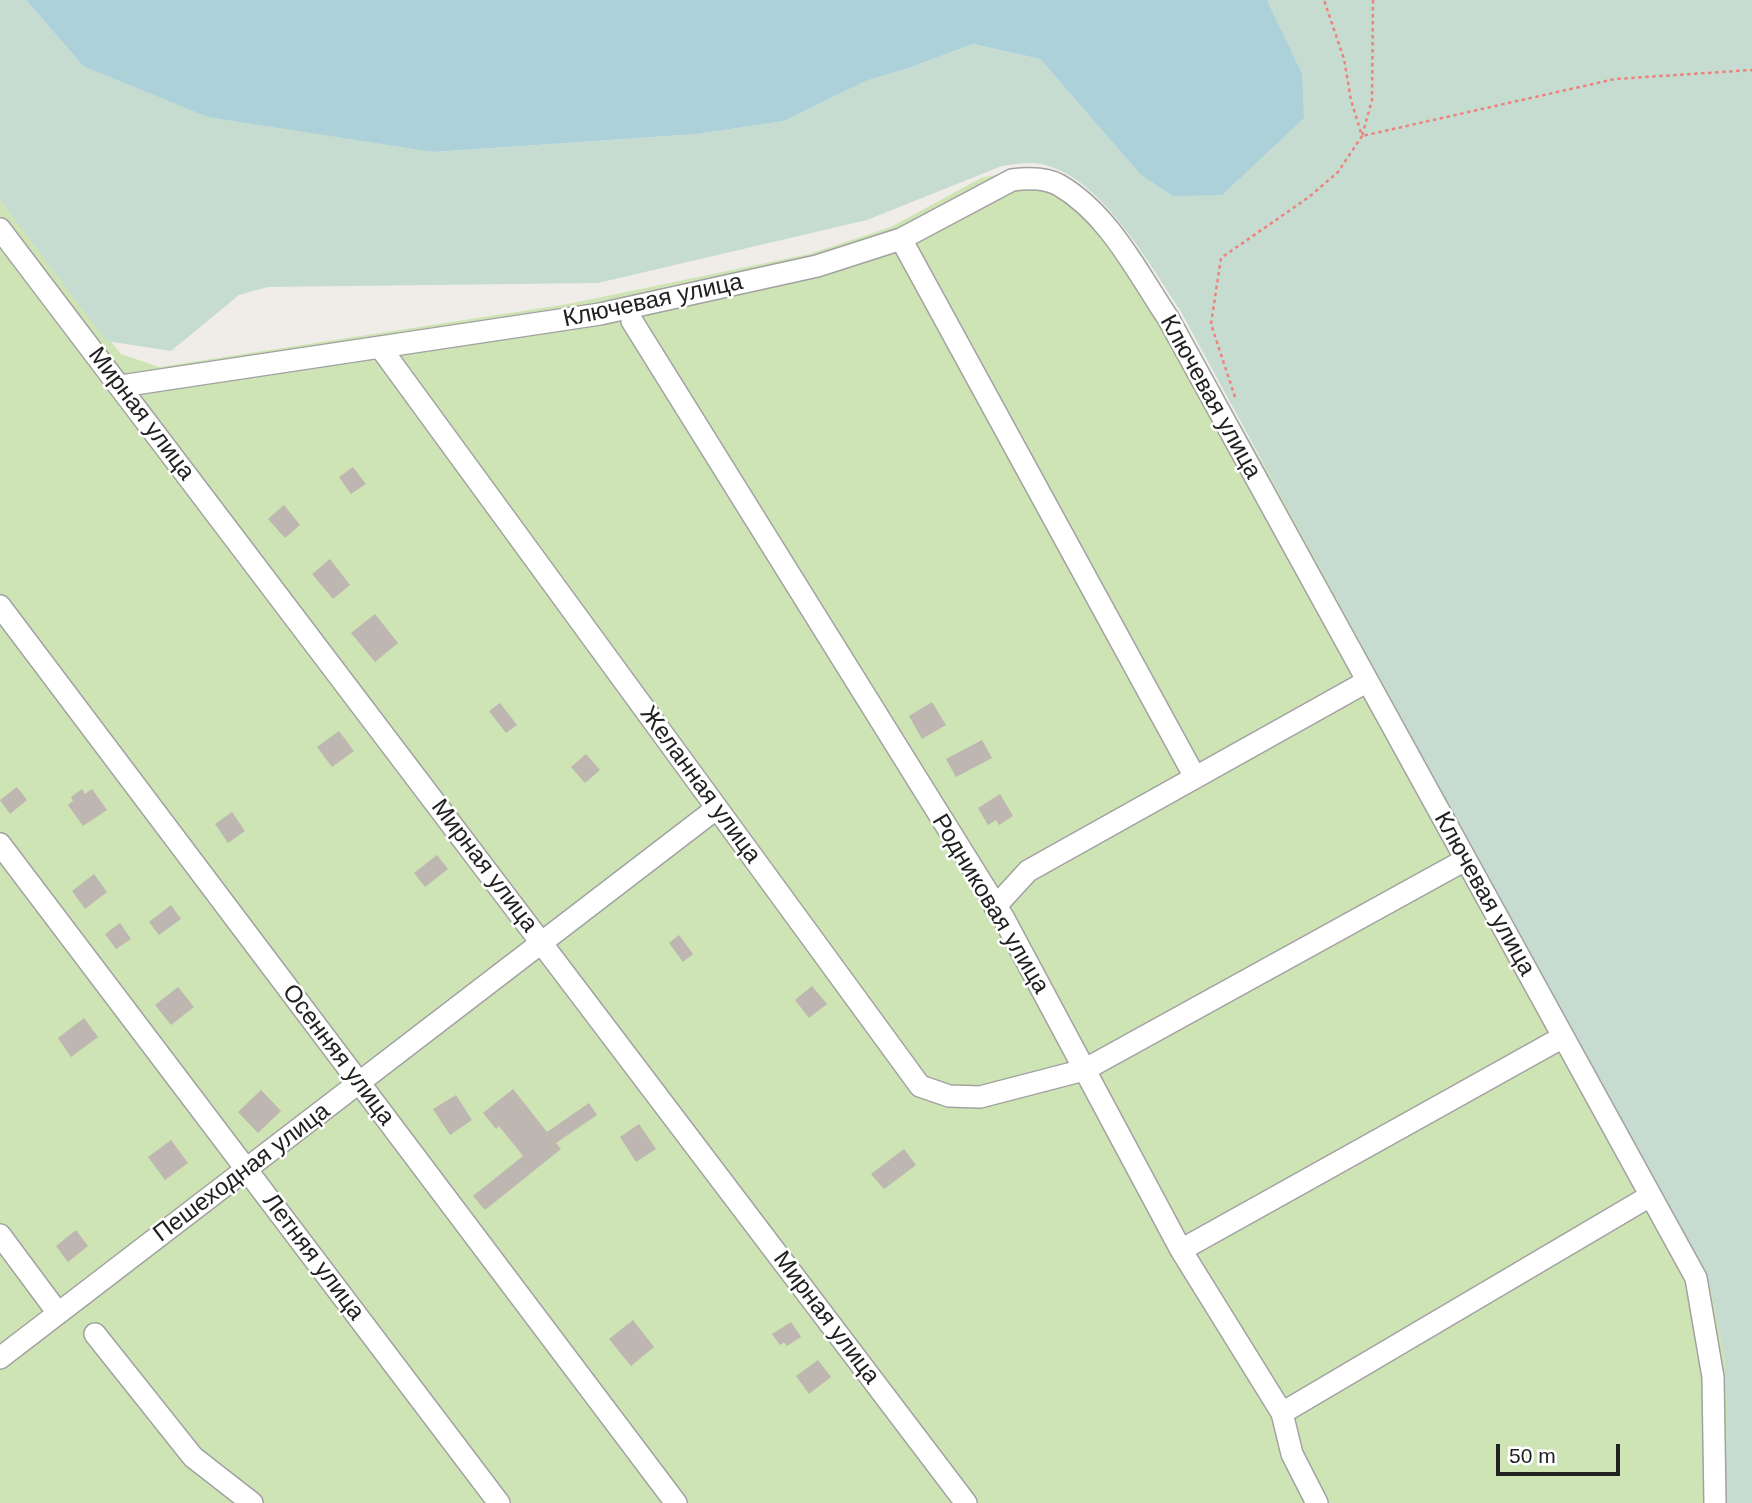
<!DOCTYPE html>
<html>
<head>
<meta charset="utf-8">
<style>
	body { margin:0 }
	#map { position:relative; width:1752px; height:1503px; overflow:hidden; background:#f0ede8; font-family:Arial,sans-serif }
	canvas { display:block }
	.scale { position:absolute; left:1496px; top:1444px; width:124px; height:32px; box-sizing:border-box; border:4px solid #212121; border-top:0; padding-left:9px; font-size:21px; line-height:24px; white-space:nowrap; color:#212121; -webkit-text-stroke:5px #fff; paint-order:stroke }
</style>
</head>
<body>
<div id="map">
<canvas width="1752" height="1503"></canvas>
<div class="scale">50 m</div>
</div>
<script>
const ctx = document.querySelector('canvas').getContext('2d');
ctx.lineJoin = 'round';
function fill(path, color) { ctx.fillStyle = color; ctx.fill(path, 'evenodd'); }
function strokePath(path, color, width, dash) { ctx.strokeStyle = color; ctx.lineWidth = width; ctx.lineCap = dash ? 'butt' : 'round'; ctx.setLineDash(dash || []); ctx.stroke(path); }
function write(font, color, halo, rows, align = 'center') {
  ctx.font = font + ' Arial,sans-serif'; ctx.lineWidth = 5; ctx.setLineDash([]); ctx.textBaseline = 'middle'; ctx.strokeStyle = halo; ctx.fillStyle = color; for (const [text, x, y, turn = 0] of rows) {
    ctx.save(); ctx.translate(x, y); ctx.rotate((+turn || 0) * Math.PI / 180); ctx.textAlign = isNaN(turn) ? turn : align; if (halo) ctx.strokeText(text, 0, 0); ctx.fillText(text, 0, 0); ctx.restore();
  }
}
const grass = new Path2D(`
	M1030,168l37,11 40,30 37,48 532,923 56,151 9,172h-1741v-1303l121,154 38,13 409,-63 241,-50 82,-27 90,-49z`);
const wetland = new Path2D(`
	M0,0h26l57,66 351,86 263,-18 87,-13 82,-40 46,-14 61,-23 67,15 100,115 162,-101 -35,-73h485v1503h-27l2,-97 -2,-48 -15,-73 -530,-975c-31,-46 -78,-131 -135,-145 -14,-4 -28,-1 -43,1l-135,54 -269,63 -330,4 -29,8 -68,56 -65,-10 -106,-141z`);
const water = new Path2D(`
	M26,0h1241l35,73 2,45 -82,77 -49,1 -33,-22 -100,-115 -67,-15 -61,23 -46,14 -82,40 -87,13 -263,18 -226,-35 -125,-51z`);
const building = new Path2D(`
	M353,467l13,17 -15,10 -12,-17z
	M284,505l16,20 -15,13 -17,-19z
	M330,559l20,26 -17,14 -21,-25z
	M375,614l23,29 -23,19 -24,-29z
	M932,702l14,23 -24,14 -13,-23z
	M500,703l17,22 -11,8 -17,-22z
	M339,731l15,20 -22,16 -15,-20z
	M982,740l10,18 -36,19 -10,-18z
	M586,754l14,16 -15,13 -14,-16z
	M17,787l10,13 -17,14 -10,-14z
	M82,789l3,5 7,-5 15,21 -24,16 -15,-21 5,-4 -2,-4z
	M1000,794l13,22 -14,9 -3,-5 -8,5 -10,-17z
	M232,812l13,19 -17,12 -13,-19z
	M437,855l11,14 -23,18 -11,-14z
	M94,874l13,18 -22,17 -13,-18z
	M171,905l10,14 -22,16 -10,-13z
	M120,923l11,16 -15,10 -11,-15z
	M679,935l14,19 -10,8 -14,-19z
	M812,986l15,18 -18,14 -14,-18z
	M178,987l16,20 -23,18 -16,-20z
	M84,1018l14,19 -27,20 -13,-19z
	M513,1089l34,43 42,-29 8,12 -41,28 5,6 -76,61 -12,-14 50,-40 -24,-30 -3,3 -13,-16z
	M261,1090l20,21 -23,22 -20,-21z
	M456,1095l16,25 -22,15 -17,-26z
	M639,1124l17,25 -20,13 -16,-25z
	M171,1140l17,23 -23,17 -17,-23z
	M904,1149l12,16 -32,24 -13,-15z
	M76,1230l12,16 -20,16 -12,-16z
	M633,1320l21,27 -23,19 -22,-27z
	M791,1322l10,15 -14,9 -3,-4 -4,3 -8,-11z
	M818,1360l13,17 -22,17 -13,-18z`);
const path = new Path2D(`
	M1373,0l-1,100 -10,36 253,-57 137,-9
	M1235,397l-24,-73 10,-66 88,-61 29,-25 24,-36 -11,-36 -7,-41 -20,-59`);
const minor = new Path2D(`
	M0,229l966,1274
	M901,239l294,538
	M632,321l371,596 178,333 101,163 10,41 25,49
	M380,347l540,739 29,10 31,1 104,-27 381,-210
	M121,386l479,-72 217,-48 84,-27 111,-59c15,-2 33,-3 47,5 50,29 78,87 109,133l528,960 17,99 2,126
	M0,606l676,897
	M0,844l499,659
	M995,907l33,-36 338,-189
	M0,1235l58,78
	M1181,1250l382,-213
	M95,1334l98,123 59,46
	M0,1358l717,-550
	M1282,1413l368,-217`);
const streetNames = [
	["Ключевая улица",653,301,-12],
	["Ключевая улица",1210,397,61],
	["Мирная улица",141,414,53],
	["Желанная улица",700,785,54],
	["Мирная улица",484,866,53],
	["Ключевая улица",1484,894,61],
	["Родниковая улица",990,904,59],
	["Осенняя улица",338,1055,53],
	["Пешеходная улица",242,1173,-37],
	["Летняя улица",313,1257,53],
	["Мирная улица",826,1318,53]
];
fill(grass, '#cee4b4');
fill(wetland, '#c7dcd1');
fill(water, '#add1d9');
fill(building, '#bdb6b1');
strokePath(minor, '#a2a2a2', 24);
strokePath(path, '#ec837d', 2.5, [3.5, 3.5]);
strokePath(minor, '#fff', 21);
write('24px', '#212121', '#fff', streetNames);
</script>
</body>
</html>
